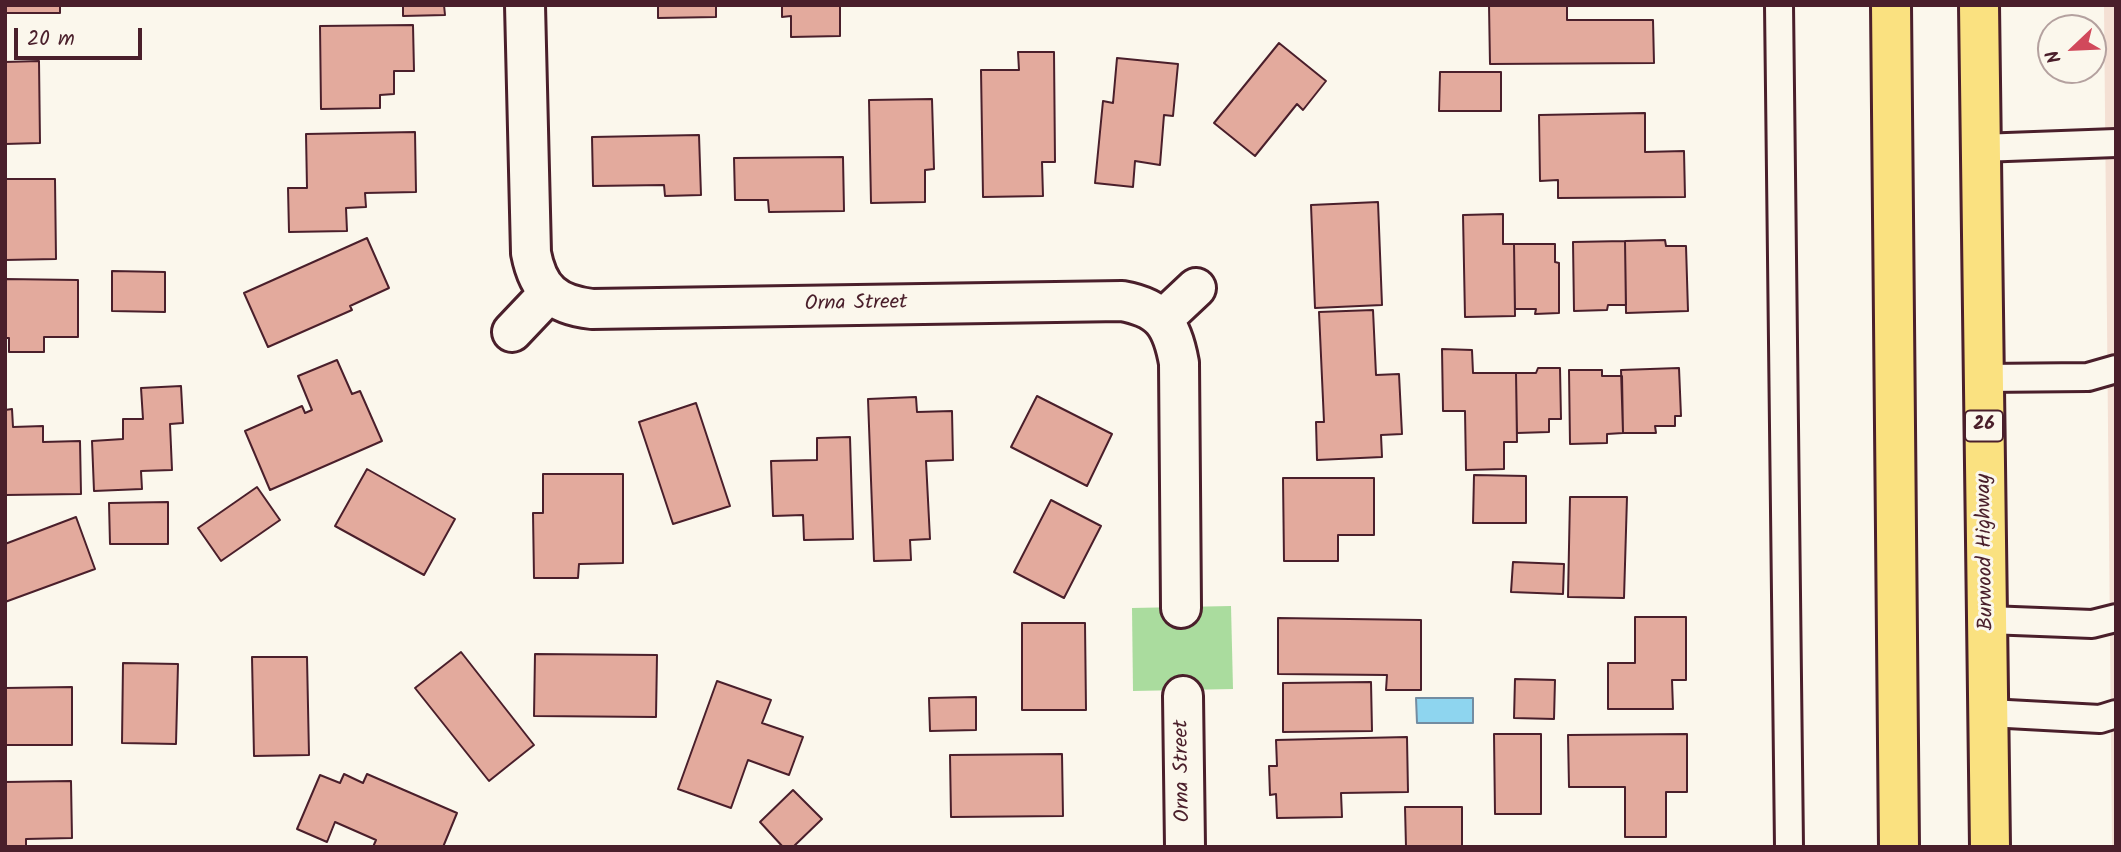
<!DOCTYPE html>
<html>
<head>
<meta charset="utf-8">
<style>
	body { margin:0 }
	#map { position:relative; width:2121px; height:852px; overflow:hidden; background:#fbf7ec; font-family:Kalam,sans-serif }
	canvas { display:block }
	.frame { position:absolute; inset:0; border:7px solid #4a1f2b; pointer-events:none }
	.north { position:absolute; left:2037px; top:14px; width:70px; height:70px; box-sizing:border-box; background:#fbf7ec; border:2px solid #b4a19f; border-radius:50%; rotate:247deg; font-size:19px; font-weight:700; line-height:28px; text-align:center; color:#4a1f2b }
	.north::after { content:''; display:block; margin:auto; width:24px; height:32px; background:#d1495b; clip-path:polygon(50% 0,100% 100%,50% 72%,0 100%) }
	.scale { position:absolute; left:14px; top:28px; width:128px; height:32px; box-sizing:border-box; border:4px solid #4a1f2b; border-top:0; padding-left:9px; font-size:21px; line-height:24px; white-space:nowrap; color:#4a1f2b; -webkit-text-stroke:5px #fbf7ec; paint-order:stroke }
</style>
</head>
<body>
<div id="map">
<canvas width="2121" height="852"></canvas>
<div class="frame"></div>
<div class="north">N</div>
<div class="scale">20 m</div>
</div>
<script>
const ctx = document.querySelector('canvas').getContext('2d');
ctx.lineJoin = 'round';
function fill(path, color) { ctx.fillStyle = color; ctx.fill(path, 'evenodd'); }
function strokePath(path, color, width, dash) { ctx.strokeStyle = color; ctx.lineWidth = width; ctx.lineCap = dash ? 'butt' : 'round'; ctx.setLineDash(dash || []); ctx.stroke(path); }
function write(font, color, halo, rows, align = 'center') {
  ctx.font = font + ' Kalam,sans-serif'; ctx.lineWidth = 6; ctx.setLineDash([]); ctx.textBaseline = 'middle'; ctx.strokeStyle = halo; ctx.fillStyle = color; for (const [text, x, y, turn = 0] of rows) {
    ctx.save(); ctx.translate(x, y); ctx.rotate((+turn || 0) * Math.PI / 180); ctx.textAlign = isNaN(turn) ? turn : align; if (halo) ctx.strokeText(text, 0, 0); ctx.fillText(text, 0, 0); ctx.restore();
  }
}
const built = new Path2D(`
	M2104,5h12v842h-4z`);
const green = new Path2D(`
	M1231,606l2,83 -100,2 -1,-83z`);
const water = new Path2D(`
	M1416,698h57v25h-56z`);
const building = new Path2D(`
	M5,5h55v8h-55z
	M403,5h41l1,10 -42,1z
	M658,5h58v12l-58,1z
	M782,5h58v31l-49,1v-21l-9,1z
	M1489,5h78v15h86l1,43 -164,1z
	M413,25l1,46h-20v23l-14,1v13l-59,1 -1,-83z
	M1279,43l47,38 -23,29 -6,-6 -42,52 -41,-33z
	M1018,52h36l1,110h-13l1,34 -60,1 -2,-127h38z
	M1117,58l61,6 -5,52 -9,-1 -4,50 -25,-4 -2,26 -38,-4 8,-82 10,2z
	M39,61l1,82 -35,1v-82z
	M1440,72h61v39h-62z
	M932,99l2,70 -9,1v32l-54,1 -2,-103z
	M1645,113v39l39,-1 1,46 -127,1v-18l-18,1 -1,-66z
	M415,132l1,60 -51,1 1,14 -20,1 1,23 -58,1 -1,-44h19l-1,-54z
	M699,135l2,60 -36,1 -1,-11 -71,1 -1,-49z
	M843,157l1,54 -75,1 -1,-12h-33l-1,-42z
	M5,179h50l1,80 -51,1z
	M1378,202l4,103 -67,3 -4,-103z
	M1503,214v30h11l1,72 -50,1 -2,-102z
	M367,238l22,50 -39,18 2,4 -84,37 -24,-54z
	M1665,240l1,6h20l2,65 -62,2 -1,-72z
	M1625,241l1,64h-18l-1,5 -33,1 -1,-69z
	M1514,244h41v18l4,1v50l-24,1 1,-5h-21z
	M112,271l53,1v40l-53,-1z
	M5,279l73,1v57h-34v15h-35v-14h-4z
	M1373,310l3,65 23,-1 3,60 -21,1 1,22 -65,3 -1,-38h8l-5,-110z
	M1442,349l30,1 1,23h43l1,69h-13v27l-38,1 -1,-59h-22z
	M337,360l15,34 8,-3 22,50 -112,49 -25,-59 57,-25 3,7 7,-3 -14,-34z
	M1538,368h22l1,51h-12v13l-32,1 -1,-60h20z
	M1679,368l2,48h-6v10h-20l1,7h-33l-2,-63z
	M1569,370h33v6h20l1,57 -16,1v9l-37,1z
	M181,386l2,37 -13,1 2,46 -31,1 1,18 -48,2 -2,-50 31,-2v-20h20l-2,-31z
	M1037,396l75,38 -25,52 -76,-39z
	M916,397l1,15 35,-1 1,49 -27,1 4,78 -20,1 1,20 -37,1 -6,-162z
	M696,403l34,103 -57,18 -34,-102z
	M12,409l1,18 30,-1v16l37,-1 1,53 -76,1v-85z
	M850,437l3,102 -49,1 -1,-25 -30,1 -2,-55 46,-1v-22z
	M367,469l88,50 -31,56 -89,-49z
	M543,474h80v89l-44,1 -1,14h-44l-1,-65h10z
	M1474,475l52,1v47h-53z
	M1283,478h91v57h-36v26h-54z
	M257,487l23,33 -59,41 -23,-33z
	M1570,497h57l-3,101 -56,-1z
	M1051,500l50,26 -37,72 -50,-26z
	M168,502v42h-58l-1,-41z
	M76,517l19,52 -90,33v-58z
	M1513,562l51,2 -1,30 -52,-2z
	M1635,617h51v63h-14l1,29h-65v-46h27z
	M1278,618l143,2v70h-35l1,-15 -109,-1z
	M1022,623h63l1,87h-64z
	M461,652l73,93 -45,36 -74,-93z
	M535,654l122,1 -1,62 -122,-1z
	M252,657h55l2,98 -55,1z
	M123,663l55,1 -2,80 -54,-1z
	M1515,679l40,1 -1,39 -40,-1z
	M717,681l54,19 -9,23 41,14 -14,38 -41,-15 -17,48 -53,-19z
	M1371,682l1,49 -89,1v-49z
	M72,687v58h-67v-57z
	M976,697v33l-46,1 -1,-33z
	M1494,734h47v80h-46z
	M1687,734v58h-21v45h-41v-50h-56l-1,-52z
	M1407,737l1,55 -67,1 1,24 -65,1 -1,-24 -6,1 -1,-29h8l-1,-26z
	M1062,754l1,62 -112,1 -1,-62z
	M344,774l19,9 4,-9 90,39 -14,34h-70l3,-7 -41,-18 -8,20 -30,-13 23,-54 20,8z
	M71,781l1,57 -46,1v8h-21v-65z
	M793,790l29,29 -29,28h-10l-23,-25z
	M1405,807h57v40h-56z`);
const service = new Path2D(`
	M1779,5l10,842
	M1980,148l136,-5
	M1984,378l104,-1 28,-8
	M1988,620l104,4 24,-6
	M1989,713l111,6 16,-5`);
const minor = new Path2D(`
	M525,5l6,248c7,37 24,52 61,56l530,-8c39,7 50,23 57,62l2,245
	M1163,319l33,-31
	M512,332l37,-39
	M1183,696l2,151`);
const trunk = new Path2D(`
	M1891,5l8,842
	M1979,5l11,842`);
const shields = [
	[1984,426,38]
];
const shieldNames = [
	["26",1984,426]
];
const streetNames = [
	["Orna Street",856,305,-1],
	["Burwood Highway",1987,552,-91],
	["Orna Street",1184,771,-91]
];
fill(built, '#f4e0d4');
fill(green, '#aadc9e');
fill(water, '#8ed5ef');
strokePath(water, '#738ca1', 2);
fill(building, '#e3aa9d');
strokePath(building, '#4a1f2b', 2);
strokePath(service, '#4a1f2b', 32);
strokePath(minor, '#4a1f2b', 44);
strokePath(trunk, '#4a1f2b', 44);
strokePath(service, '#fbf7ec', 26);
strokePath(minor, '#fbf7ec', 38);
strokePath(trunk, '#fae180', 38);
for (const [x, y, w] of shields) { const box = new Path2D(); box.roundRect(x - w / 2, y - 15.5, w, 31, 5); ctx.fillStyle = '#fbf7ec'; ctx.fill(box); strokePath(box, '#4a1f2b', 2); }
write('bold 19px', '#4a1f2b', null, shieldNames);
write('21px', '#4a1f2b', '#fbf7ec', streetNames);
</script>
</body>
</html>
